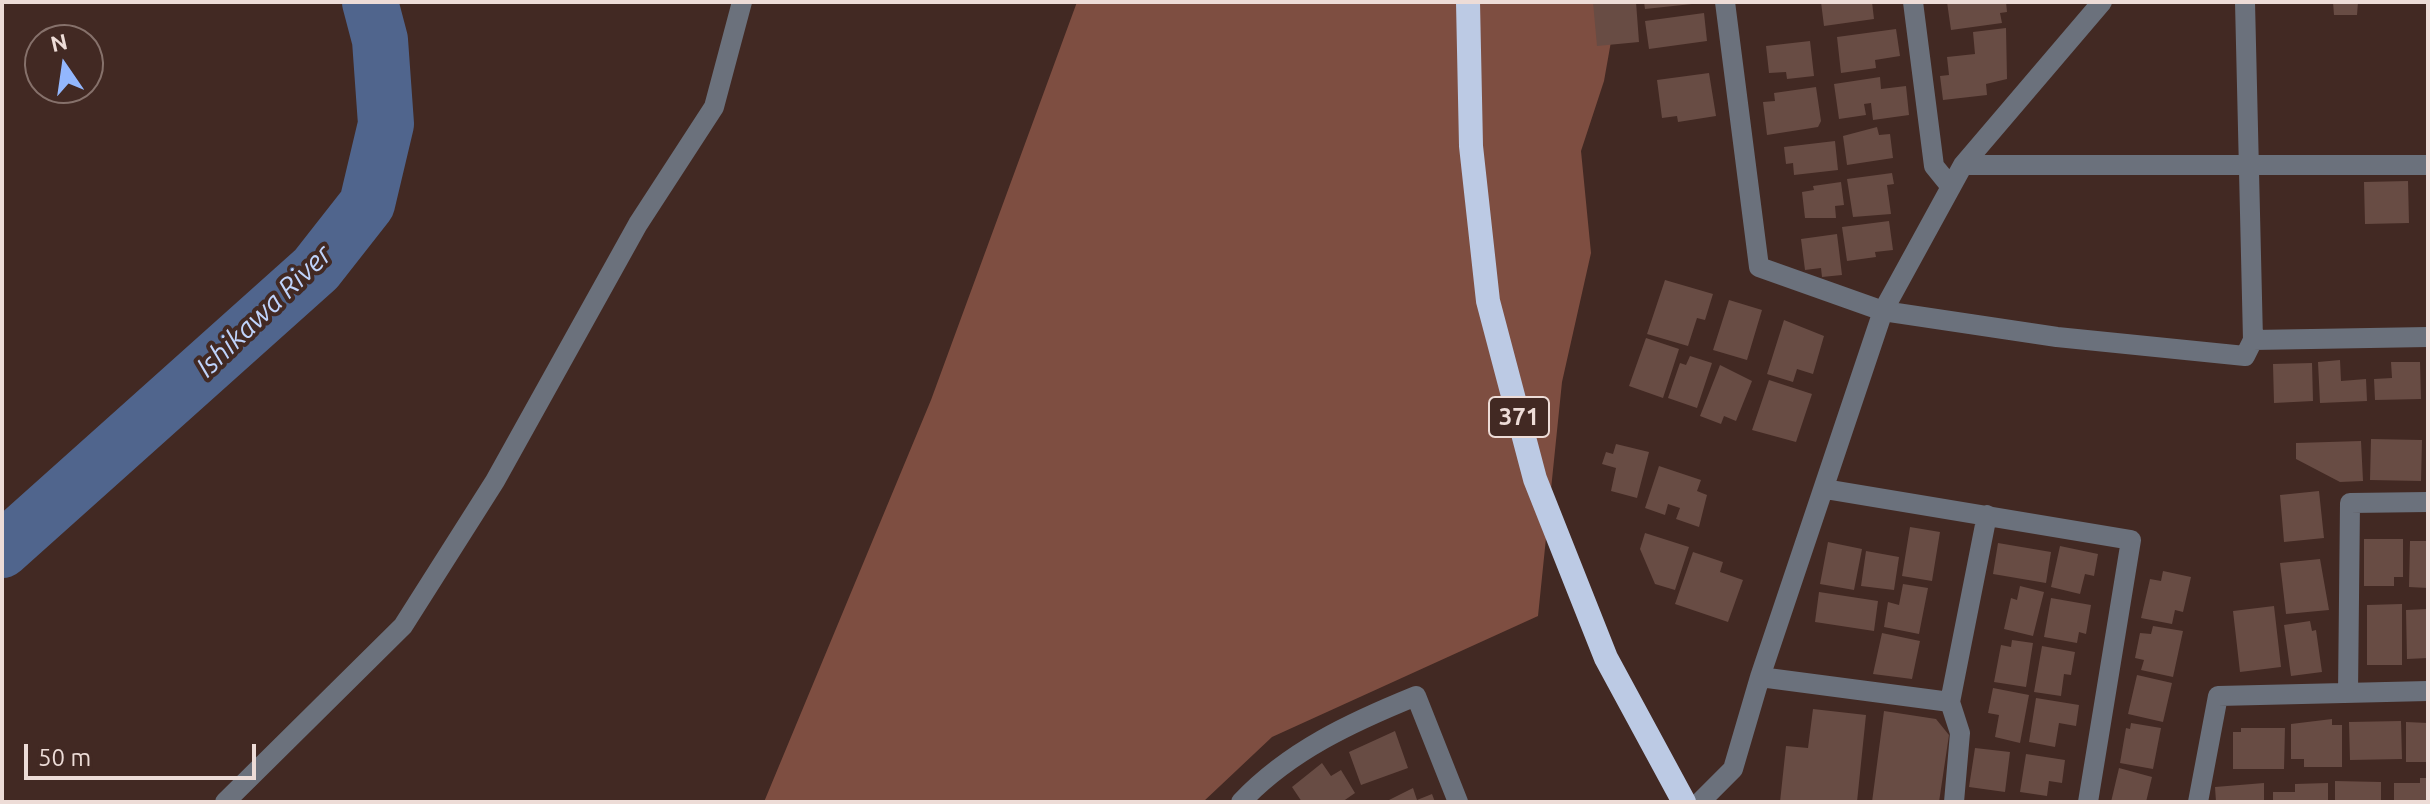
<!DOCTYPE html>
<html>
<head>
<meta charset="utf-8">
<style>
	body { margin:0 }
	#map { position:relative; width:2430px; height:804px; overflow:hidden; background:#422923; font-family:Ubuntu,sans-serif }
	canvas { display:block }
	.frame { position:absolute; inset:0; border:4px solid #eddcd7; pointer-events:none }
	.north { position:absolute; left:24px; top:24px; width:80px; height:80px; box-sizing:border-box; background:#422923; border:2px solid #86716b; border-radius:50%; rotate:347deg; font-size:22px; font-weight:700; line-height:32px; text-align:center; color:#eddcd7 }
	.north::after { content:''; display:block; margin:auto; width:28px; height:36px; background:#93b7fd; clip-path:polygon(50% 0,100% 100%,50% 72%,0 100%) }
	.scale { position:absolute; left:24px; top:744px; width:232px; height:36px; box-sizing:border-box; border:4px solid #eddcd7; border-top:0; padding-left:10px; font-size:24px; line-height:28px; white-space:nowrap; color:#eddcd7; -webkit-text-stroke:6px #422923; paint-order:stroke }
</style>
</head>
<body>
<div id="map">
<canvas width="2430" height="804"></canvas>
<div class="frame"></div>
<div class="north">N</div>
<div class="scale">50 m</div>
</div>
<script>
const ctx = document.querySelector('canvas').getContext('2d');
ctx.lineJoin = 'round';
function fill(path, color) { ctx.fillStyle = color; ctx.fill(path, 'evenodd'); }
function strokePath(path, color, width, dash) { ctx.strokeStyle = color; ctx.lineWidth = width; ctx.lineCap = dash ? 'butt' : 'round'; ctx.setLineDash(dash || []); ctx.stroke(path); }
function write(font, color, halo, rows, align = 'center') {
  ctx.font = font + ' Ubuntu,sans-serif'; ctx.lineWidth = 8; ctx.setLineDash([]); ctx.textBaseline = 'middle'; ctx.strokeStyle = halo; ctx.fillStyle = color; for (const [text, x, y, turn = 0] of rows) {
    ctx.save(); ctx.translate(x, y); ctx.rotate((+turn || 0) * Math.PI / 180); ctx.textAlign = isNaN(turn) ? turn : align; if (halo) ctx.strokeText(text, 0, 0); ctx.fillText(text, 0, 0); ctx.restore();
  }
}
const forest = new Path2D(`
	M1077,2h541l-14,79 -23,70 10,102 -29,129 -24,234 -266,121 -69,65h-439l167,-402z`);
const river = new Path2D(`
	M2,550l314,-281 51,-65 19,-80 -6,-84 -10,-38`);
const building = new Path2D(`
	M1593,2h43l3,40 -42,4z
	M1644,2h47l1,2 -47,5z
	M1821,2h51l2,17 -50,7z
	M1947,2h59l1,10 -7,1 2,10 -51,7z
	M2333,2h25l-1,13h-23z
	M1704,13l3,28 -58,8 -4,-28z
	M2006,28l1,51 -21,5 1,11 -44,5 -3,-24 9,-1 -2,-18 28,-3 -2,-22z
	M1896,29l4,27 -25,4 1,8 -35,5 -4,-36z
	M1810,41l4,35 -27,3 -1,-7 -17,1 -3,-27z
	M1709,73l7,43 -38,6 -1,-6 -15,2 -5,-38z
	M1880,77l1,12 25,-3 3,29 -36,5 -2,-17 -7,1 2,11 -27,4 -5,-35z
	M1816,87l5,34 -3,6 -51,8 -4,-33 12,-1 -1,-8z
	M1877,127l2,8 11,-1 3,24 -46,7 -4,-29z
	M1835,141l3,29 -44,5 -1,-12 -7,1 -2,-17z
	M1892,173l2,11 -7,1 4,29 -38,3 -6,-38z
	M2408,181l1,42 -44,1 -1,-42z
	M1841,182l3,23 -9,1 1,12h-31l-3,-26 12,-2 -1,-4z
	M1889,221l4,29 -18,2 1,5 -29,4 -5,-34z
	M1837,234l5,41 -20,2 -1,-9 -16,2 -4,-31z
	M1665,280l48,14 -8,26 -8,-2 -9,28 -41,-12z
	M1729,300l33,10 -15,50 -34,-10z
	M1784,320l40,16 -11,38 -16,-5 -4,13 -26,-8z
	M1646,338l33,11 -16,49 -34,-12z
	M1690,356l22,7 -15,45 -29,-10 12,-35 6,2z
	M2340,360l1,21 25,-2 1,22 -47,2 -2,-41z
	M2391,362h29l1,37 -46,1 -1,-21 18,-1z
	M2312,363l1,38 -39,2 -1,-39z
	M1720,365l32,16 -16,40 -12,-5 -3,8 -21,-8z
	M1769,380l43,14 -16,48 -44,-12z
	M2371,439l51,1 -1,41 -51,-1z
	M2361,441l2,40 -23,1 -44,-23v-16z
	M1616,444l33,8 -12,46 -26,-7 5,-23 -14,-4 4,-12 7,2z
	M1659,466l42,14 -4,11 10,4 -8,32 -23,-8 4,-11 -12,-4 -3,11 -20,-7z
	M2319,491l5,47 -40,4 -4,-47z
	M1910,527l30,5 -8,49 -30,-5z
	M1645,533l44,14 -14,43 -20,-6 -15,-35z
	M2364,539h39v38h-9v9h-30z
	M2410,541h18v47l-19,-1z
	M1828,542l34,7 -8,41 -34,-6z
	M1998,543l53,9 -5,31 -53,-9z
	M2060,546l38,8 -4,22 -9,-2 -5,20 -29,-7z
	M1866,551l33,6 -5,33 -33,-4z
	M1693,552l30,10 -3,10 23,8 -15,42 -53,-18z
	M2320,559l9,51 -43,4 -6,-51z
	M2163,571l28,6 -8,35 -8,-2 -3,14 -31,-6 9,-39 11,2z
	M1903,584l25,4 -9,46 -35,-7 4,-25 11,3z
	M2020,586l24,6 -11,44 -29,-7 7,-31 6,2z
	M1819,592l59,9 -4,30 -59,-9z
	M2051,598l40,7 -5,29 -7,-2 -2,11 -33,-6z
	M2402,604v61h-35v-60z
	M2274,606l7,61 -41,5 -7,-61z
	M2428,609v49l-21,1 -1,-49z
	M2310,621l2,10 4,-1 6,42 -31,4 -7,-51z
	M2153,626l30,5 -10,46 -32,-7 3,-10 -9,-2 5,-25 11,1z
	M1882,633l38,8 -8,38 -39,-5z
	M2012,640l21,3 -7,44 -32,-5 7,-37 10,2z
	M2042,646l33,6 -4,23 -7,-1 -3,22 -27,-4z
	M2137,675l35,8 -9,39 -35,-8z
	M1993,688l36,7 -9,48 -25,-6 4,-22 -11,-2z
	M2036,698l43,7 -3,21 -17,-3 -4,24 -26,-5z
	M1813,709l53,6 -9,87h-77l6,-56 22,2z
	M1884,711l52,8 13,16 -10,67h-67z
	M2332,719v6h10v42h-38v-8h-13v-35z
	M2401,721l1,38 -52,1 -1,-38z
	M2406,722l22,1v39h-22z
	M2131,723l30,5 -8,41 -33,-6 6,-35 4,1z
	M2241,728h44l-1,41h-51v-37h8z
	M1395,731l13,37 -47,17 -12,-33z
	M1975,748l35,4 -5,40 -36,-5z
	M2026,754l39,6 -3,23 -13,-2 -2,15 -27,-4z
	M1322,763l9,13 10,-6 14,23 -13,9h-40l-10,-15z
	M2119,768l33,9 -6,25h-35z
	M2420,778h8v24h-34v-19h26z
	M2335,781l46,1v20h-46z
	M2264,783v19h-48l-1,-15z
	M2328,783v19h-55v-10h22v-8z
	M1413,788l4,12 15,-6 3,8h-50z`);
const minor = new Path2D(`
	M1725,2l34,265 124,44 174,26 188,19 8,-16 -8,-338
	M1913,2l21,164 17,21
	M1963,165h465
	M2253,340l175,-3
	M1825,489l306,51 -43,262
	M1760,677l190,25 10,31 -6,69
	M2348,693l2,-190 78,-1
	M1950,702l37,-187
	M225,802l178,-176 92,-145 143,-257 76,-117 28,-105
	M1241,802c48,-51 111,-80 175,-106l42,106
	M1700,802l33,-33 27,-92 123,-366 80,-146 139,-163
	M2198,802l20,-106 210,-5`);
const highway = new Path2D(`
	M1468,2l3,144 17,155 47,178 71,179 78,144`);
const shields = [
	[1519,417,60]
];
const shieldNames = [
	["371",1519,417]
];
const waterNames = [
	["Ishikawa River",264,311,-44]
];
fill(forest, '#7e4e41');
strokePath(river, '#50658d', 56);
fill(building, '#684c44');
strokePath(minor, '#6b717c', 20);
strokePath(highway, '#bccae4', 24);
for (const [x, y, w] of shields) { const box = new Path2D(); box.roundRect(x - w / 2, y - 20, w, 40, 6); ctx.fillStyle = '#422923'; ctx.fill(box); strokePath(box, '#eddcd7', 2); }
write('bold 24px', '#eddcd7', null, shieldNames);
write('italic 28px', '#bfd3fb', '#422923', waterNames);
</script>
</body>
</html>
